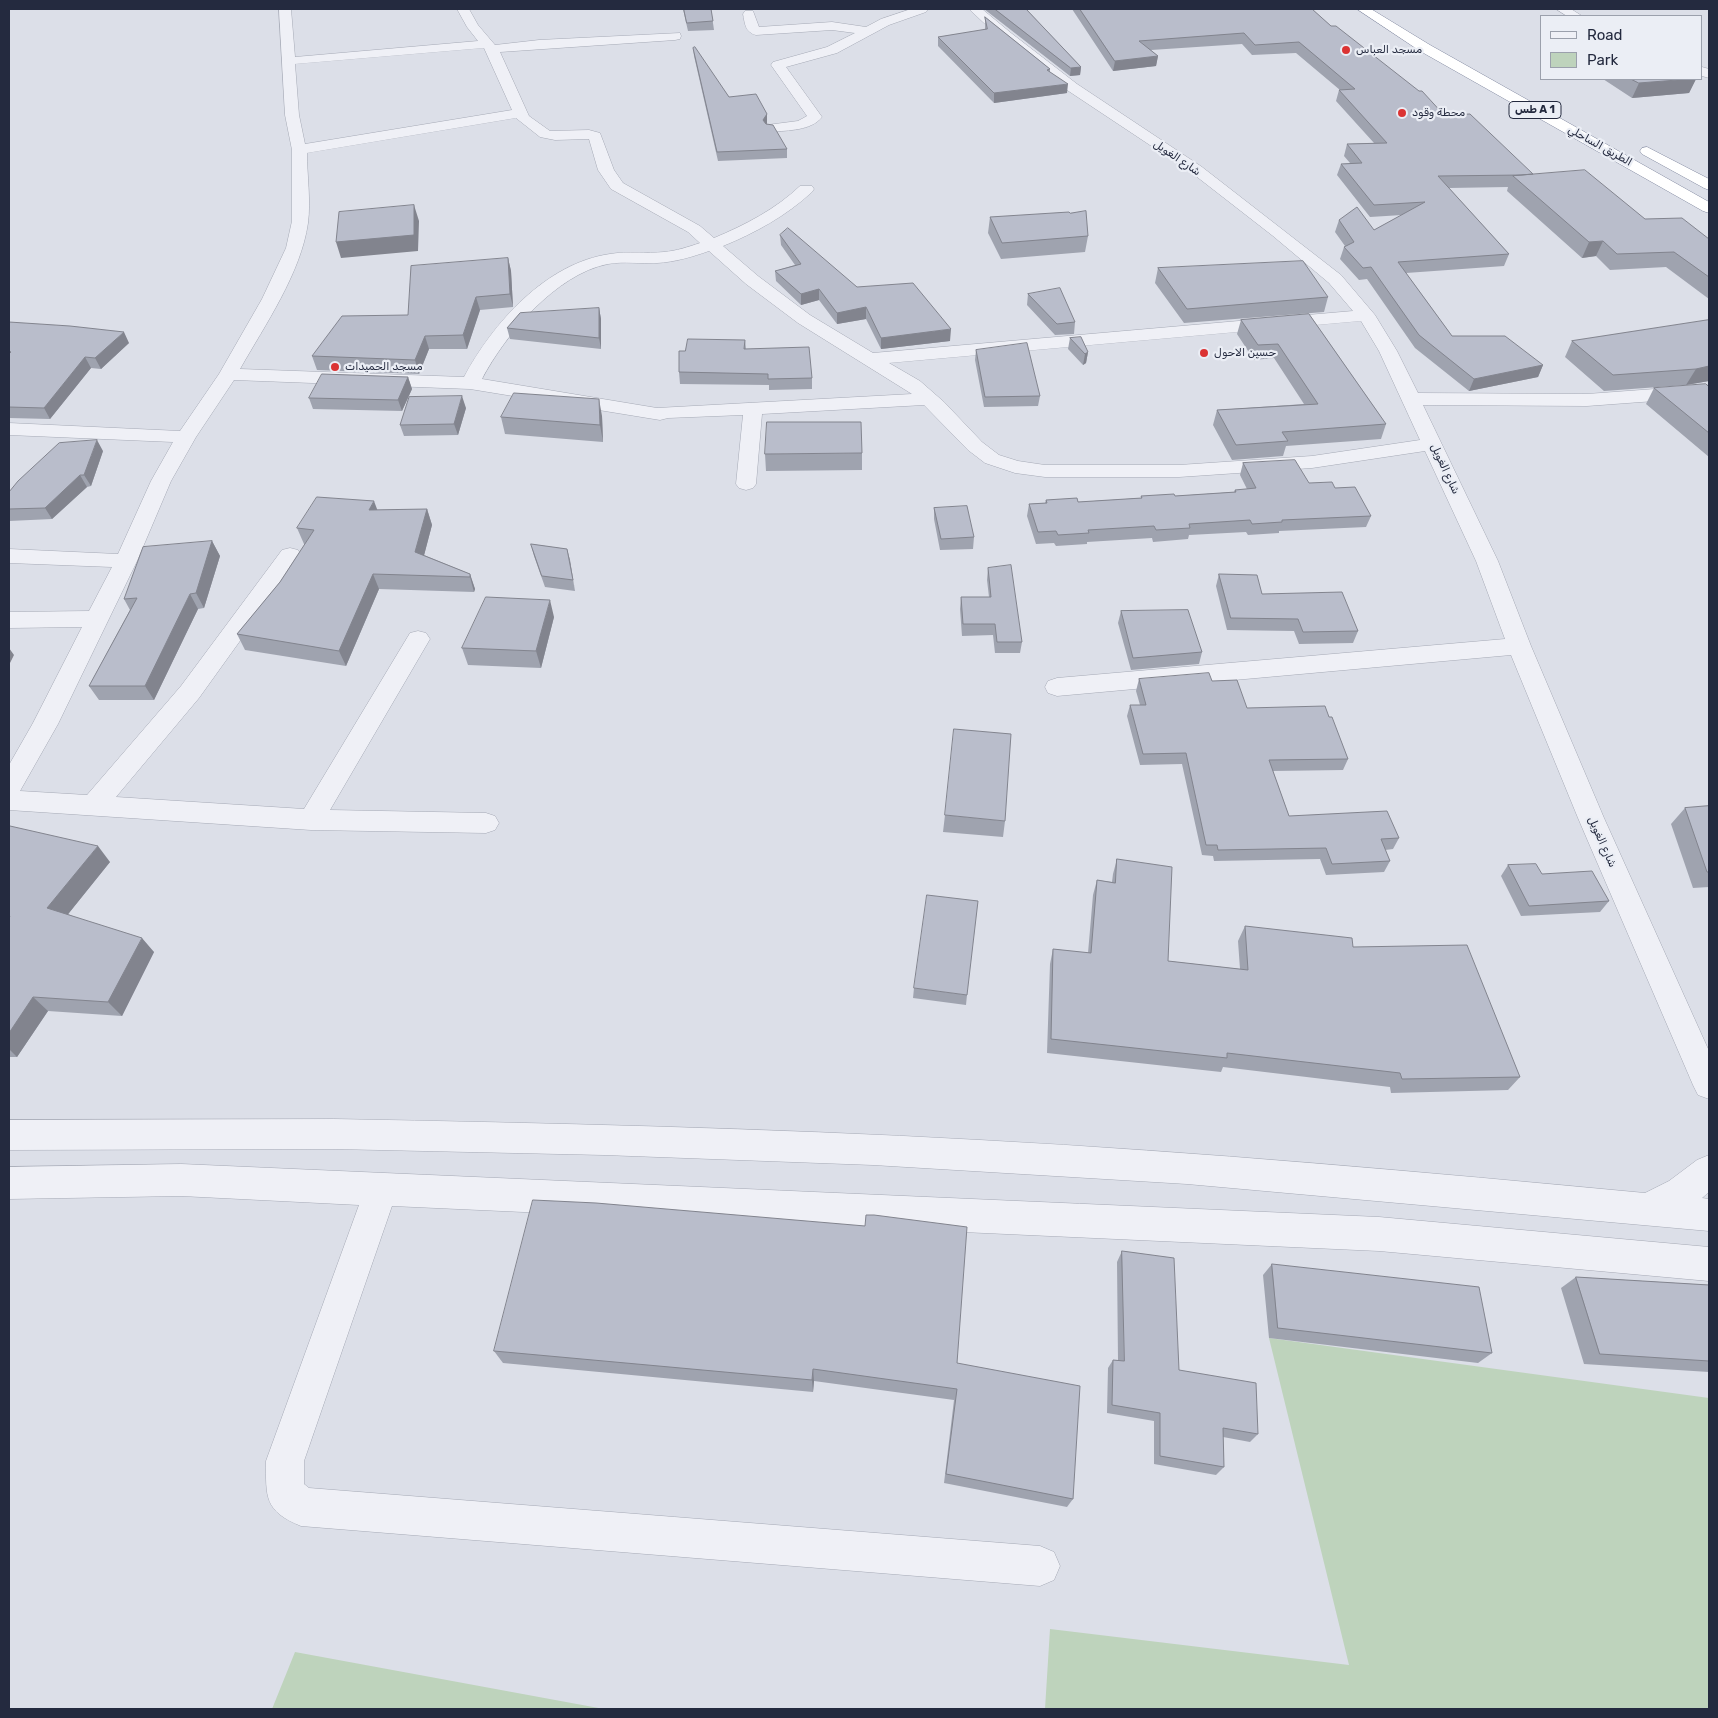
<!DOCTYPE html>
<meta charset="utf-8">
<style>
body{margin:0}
#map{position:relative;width:1718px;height:1718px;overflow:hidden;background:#dcdfe8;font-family:Rubik,sans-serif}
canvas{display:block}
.frame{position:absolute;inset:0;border:10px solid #242a3f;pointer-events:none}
.legend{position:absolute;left:1540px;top:15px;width:162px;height:65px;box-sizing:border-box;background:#ebeef5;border:1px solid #9ba0ac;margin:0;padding:6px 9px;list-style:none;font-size:15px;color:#242a3f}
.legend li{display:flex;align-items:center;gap:10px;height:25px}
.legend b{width:25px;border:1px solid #9ba0ac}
</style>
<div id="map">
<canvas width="1718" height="1718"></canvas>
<div class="frame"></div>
<ul class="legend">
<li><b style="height:6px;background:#eff0f6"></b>Road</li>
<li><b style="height:14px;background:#bed3bc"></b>Park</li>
</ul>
</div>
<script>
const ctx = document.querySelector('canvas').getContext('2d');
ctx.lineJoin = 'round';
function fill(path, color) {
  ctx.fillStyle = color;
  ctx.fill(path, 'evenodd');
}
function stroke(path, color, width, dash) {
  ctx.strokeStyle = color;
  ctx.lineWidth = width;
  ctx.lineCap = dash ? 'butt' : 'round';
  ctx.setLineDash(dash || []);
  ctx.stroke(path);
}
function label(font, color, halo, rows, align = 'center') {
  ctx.font = font + ' Rubik,"Noto Sans Arabic",sans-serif';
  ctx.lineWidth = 4.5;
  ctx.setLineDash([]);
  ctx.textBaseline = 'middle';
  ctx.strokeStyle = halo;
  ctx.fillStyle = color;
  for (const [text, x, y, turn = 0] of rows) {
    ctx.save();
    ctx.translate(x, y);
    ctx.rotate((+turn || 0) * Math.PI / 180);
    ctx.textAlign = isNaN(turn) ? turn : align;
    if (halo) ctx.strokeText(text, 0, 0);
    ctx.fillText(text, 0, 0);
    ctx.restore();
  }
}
fill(new Path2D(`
 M1269,1338L1709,1398V1709H1045L1050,1629L1349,1665Z
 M295,1652L604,1709H272Z`), '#bed3bc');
const minor = new Path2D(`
 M279,9H291L295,57L478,41L467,27L457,9H469L478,25L495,45L539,40L680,33L681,36L680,39L675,40L500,52L529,116L550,131L589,130L600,133L614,170L623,183L700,226L714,238C745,225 776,209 800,186H812L814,189L812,192C786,216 755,233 723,246L758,276L810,315L873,353L1353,311L1329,283L1273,236L1192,173L1067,90L1001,39L969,9H982L1011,33L1077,84L1202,167L1341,275L1375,315L1397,351L1418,393L1587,394L1709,385V397L1587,406L1423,405L1498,561L1531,646L1604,818L1709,1051V1099L1698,1095L1693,1085L1578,818L1511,655L1057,696L1048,693L1045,687L1048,681L1057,678L1505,639L1476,561L1425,451L1312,468L1179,477H1045L1015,473L985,463L968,450L924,405L762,414L756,484L753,488L746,490L739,488L736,484L743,415L668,418L660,420L470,389L234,380L196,437L171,481L137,561L58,724L20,791L87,795L181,686L282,550L290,548L298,550L301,555L298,560L199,698L116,797L304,809L410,633L418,631L426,633L430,639L330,810L486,813L495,816L499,823L495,830L486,833L311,830L9,810V765L33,723L82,627L9,628V612L89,611L112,567L9,563V549L118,554L151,481L173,442L9,435V423L180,431L219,374L262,299L286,248L292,221V150L285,115ZM484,48L512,110L305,144L299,115L295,64ZM516,118L540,137L555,140L589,139L598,170L611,189L688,232L700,243C688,247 676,251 664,252C646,254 628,251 610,254C546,263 493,323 464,377L240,369C265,325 301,273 308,223C311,201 307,175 307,153ZM709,251L746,284L798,323L912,394L657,408L482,379C505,335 556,274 608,264C624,261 641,264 657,263C675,262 692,257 709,251ZM1361,321L1379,351L1420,440L1312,456L1179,465H1045L1018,461L999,455L982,442L944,402L920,381L889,363Z
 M911,9H928L926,12L889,25L837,53L786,67L822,117C811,131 788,130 772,132L767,131L765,128L767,125L798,121L807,116L771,65L773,62L827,47L855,33L832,30L756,35C745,32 745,24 743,14L745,11H753L759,27L832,22L866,27L881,19Z
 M1556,9H1571L1582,16H1567Z
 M1702,67L1709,69V78L1702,76Z
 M334,1119C549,1123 765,1128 980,1140C1202,1152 1423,1172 1645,1193L1669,1181L1697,1160L1709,1155V1192L1702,1198L1709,1199V1231L1187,1184L873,1165L604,1155L334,1149L9,1150V1120Z
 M181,1164L1379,1217L1709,1247V1281L1379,1251L392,1206L304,1461V1484L309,1488L1040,1546L1054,1552L1060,1566L1054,1580L1040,1586L301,1526C264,1511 266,1497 266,1461L359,1205L181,1196L9,1199V1167Z`);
const highway = new Path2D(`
 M1357,9H1371L1430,45L1709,202V213L1703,211L1420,51Z
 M1647,147L1709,179V190L1704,188L1642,154L1640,151L1642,148Z`);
stroke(minor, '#a5a9b5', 1);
stroke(highway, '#8289a0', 1);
fill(minor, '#eff0f6');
fill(highway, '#fff');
fill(new Path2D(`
 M683,9H711L714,30L688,31Z
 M984,9H1026L1081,67L1080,75L1070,76Z
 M1072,9H1312L1331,26L1444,115L1533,174L1645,219L1709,239V299L1666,267L1610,270L1596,256L1582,258L1507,191L1508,187L1449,188L1509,254L1504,266L1406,273L1452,336L1543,365L1538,377L1469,391L1415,348L1367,279L1359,280L1340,259L1344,247L1345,246L1335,232L1339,220L1374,230L1402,215L1370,217L1337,175L1341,164L1350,163L1344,156L1347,144L1374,143L1336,101L1339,90H1340L1296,53L1252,55L1242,44L1151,50L1158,56L1156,66L1113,71Z
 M985,17L1050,69V72L1067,93L994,103L938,46V37L985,30Z
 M693,48L729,97L767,114V124L787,149V158L718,161L694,56Z
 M1603,79H1696L1689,93L1632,98Z
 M990,217L1088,236L1085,252L1001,259L988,233Z
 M780,235L857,287L950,341L881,349L866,319L837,324L819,300L801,305L776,281L775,271L795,265L781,245Z
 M508,258L511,271L513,307L480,310L467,349H429L419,374L317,370L312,356L408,315Z
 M1158,268L1328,297L1324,312L1184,323L1155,283Z
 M1028,294L1075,322L1074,334L1055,335L1027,305Z
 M599,308L601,319V349L510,339L507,328Z
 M1309,314L1386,424L1381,439L1286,446L1283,456L1232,460L1213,425L1217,410L1304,404L1274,358L1254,360L1237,334L1241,320Z
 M1709,320V381L1686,385L1604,391L1565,357L1572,341Z
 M9,322L129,343L101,369L91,368L50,419L9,418Z
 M1070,338L1088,352L1086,363L1083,365L1068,349Z
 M745,340L746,349L812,378V389L769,390V385L680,384L679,372L685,351Z
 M976,350L1040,396L1038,406L984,407L975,360Z
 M408,377L412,389L402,411L313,409L309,398Z
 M1709,387V457L1646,404L1654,388Z
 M466,408L458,435L404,436L400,425Z
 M602,416L603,442L505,434L501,417Z
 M103,451L91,486L87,487L52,519L9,521V492Z
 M862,453V470L766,471L765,454Z
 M1243,463L1309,483L1335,488L1371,516L1366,527L1279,531V533L1248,535L1246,532L1189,535L1188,539L1153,542L1152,538L1087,542V544L1056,546L1054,543L1036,544L1027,516L1029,504L1045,503L1046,500L1078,502L1141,498V496H1175L1234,492L1235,490L1247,489L1240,475Z
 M934,508L974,537L973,549L940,550L934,519Z
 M427,509L432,525L424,555L470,574L475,589L474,592L379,589L346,666L245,650L237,634L280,582L305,544H304L297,528L377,510Z
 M212,541L220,556L204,608L198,609L154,700H99L89,686L130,610L124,599Z
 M531,544L567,549L575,591L545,587L534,556Z
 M988,568L1022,642L1020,653H995L993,635L962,636L960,609L961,597H989L987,580Z
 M1219,574L1262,594L1358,631L1353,643L1299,644L1294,631L1227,630L1216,586Z
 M1121,611L1202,652L1199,664L1131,670L1118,623Z
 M554,617L541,668L468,665L462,648Z
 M1139,679L1212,681L1247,708L1329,717L1348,759L1343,770L1273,771L1289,816L1399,838L1393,849L1385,850L1390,861L1384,872L1326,875L1320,859L1214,861L1213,856L1202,855L1182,764L1140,765L1127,716L1130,705H1140L1136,691Z
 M1709,806V887L1693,888L1671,824L1685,808Z
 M945,815L1005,821L1003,837L943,832Z
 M9,828L110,862L68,914L154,952L122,1016L48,1011L17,1057H9Z
 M1117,859L1168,961L1240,969L1238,941L1245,926L1353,947L1520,1077L1508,1090L1391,1093L1390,1087L1223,1067L1221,1072L1047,1053L1050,964L1053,949L1088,953L1093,895L1097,880L1112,882L1113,874Z
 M1508,865L1542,874L1609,901L1600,912L1521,916L1501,876Z
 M914,988L967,995L966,1005L913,998Z
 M1122,1251L1179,1370L1258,1434L1250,1442L1223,1437L1224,1467L1216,1475L1154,1464V1421L1107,1413L1108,1368L1113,1360H1118L1117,1262Z
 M1272,1264L1492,1353L1478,1363L1269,1338L1263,1275Z
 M1576,1277L1709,1285V1372L1584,1364L1561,1288Z
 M494,1351L957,1363L1073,1499L1067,1507L944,1483L954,1400L814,1381L813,1392L503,1363Z`), '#9fa3af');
fill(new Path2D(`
 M1158,56L1156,66L1113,71L1115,61Z
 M1081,67L1080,75L1070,76L1071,68Z
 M1690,79H1696L1689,93L1632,98L1639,83Z
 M1068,84L1067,93L994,103V93Z
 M767,114V123L763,129V120Z
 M414,205L419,221L418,251L341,258L336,242Z
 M1603,241L1596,256L1582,258L1589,242Z
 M508,258L511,271L513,307L510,294Z
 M819,289V300L801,305V294Z
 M476,297L480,310L467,349L463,335Z
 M866,307V319L837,324V313Z
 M599,308L601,319V349L599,338Z
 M951,329L950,341L881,349V338Z
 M124,332L129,343L101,369L95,358Z
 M425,336L429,349L419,374L415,360Z
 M1088,352L1086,363L1083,365L1085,354Z
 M85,357L91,368L50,419L44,408Z
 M1543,365L1538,377L1469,391L1474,379Z
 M1709,366V381L1686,385L1696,369Z
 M408,377L412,389L402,411L398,400Z
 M462,396L466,408L458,435L454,424Z
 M599,399L602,416L603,442L600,425Z
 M97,440L103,451L91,486L84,475Z
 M80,475L87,487L52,519L45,508Z
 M374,501L380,517L369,510Z
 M427,509L432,525L421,567L415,552Z
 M212,541L220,556L204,608L196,593Z
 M567,549L570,560L575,591L573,580Z
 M373,574L379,589L346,666L339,651Z
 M470,574L475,589L474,592L470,577Z
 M190,594L198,609L154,700L145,686Z
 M550,600L554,617L541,668L536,651Z
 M9,648L14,655L9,665Z
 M98,846L110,862L61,923L47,908Z
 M142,938L154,952L122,1016L108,1002Z
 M33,997L48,1011L17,1057L9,1049V1033Z
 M813,1369L814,1381L813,1392L812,1380Z`), '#82848e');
const building = new Path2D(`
 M684,9H711L713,21L687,23Z
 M995,9H1026L1081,67L1071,68Z
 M1080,9H1312L1331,26H1336L1419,91H1422L1444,115L1470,114L1533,174L1521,175L1438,176L1509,254L1398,262L1452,336H1505L1543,365L1474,379L1419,335L1371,267L1363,268L1344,247L1354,242L1339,220L1357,207L1374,230L1425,202L1374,205L1341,164L1362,163L1347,144L1387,143L1339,90L1355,89L1299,42L1255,45L1244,33L1139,41L1158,56L1115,61Z
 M985,17L1050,69L1047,70L1068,84L994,93L938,37L987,29Z
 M695,47L729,97L756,94L767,114L763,120L766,124L773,125L787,149L717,152L693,48Z
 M1631,79H1690L1639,83Z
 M1585,170L1645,219L1682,218L1709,239V277L1674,252L1617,254L1603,241L1589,242L1513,176Z
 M414,205V235L336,242L339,212Z
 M1086,211L1088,236L1002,243L990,217L1069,212L1070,213Z
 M788,228L857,287L913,283L951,329L881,338L866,307L837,313L819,289L801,294L775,271L801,264L780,235Z
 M508,258L510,294L476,297L463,335L425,336L415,360L312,356L342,316L408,315L411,266Z
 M1303,261L1328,297L1187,309L1158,268Z
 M1060,288L1075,322L1057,324L1028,294Z
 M599,308V338L507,328L520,313Z
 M1309,314L1386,424L1282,432L1288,441L1236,445L1217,410L1318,404L1278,344L1258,345L1241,320Z
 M1709,320V366L1696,369L1613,375L1572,341Z
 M9,322L70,326L124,332L95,358L85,357L44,408L9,407V354L11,352L9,351Z
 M1081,337L1088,352L1085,354L1070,338Z
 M688,339L745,340L744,349L809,347L812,378L768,379V374L679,372V351H685Z
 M1027,343L1040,396L985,397L976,350Z
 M322,374L408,377L398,400L309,398Z
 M1706,384L1709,387V433L1654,388Z
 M514,393L599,399L600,425L501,417Z
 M462,396L454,424L400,425L409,397Z
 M767,422H861L862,453L765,454Z
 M97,440L84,475H80L45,508L9,509V492L18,481L59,443Z
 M1295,460L1309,483L1332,482L1335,488L1355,487L1371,516L1282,520V522L1252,524L1250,520L1189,524L1190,528L1156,530L1154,526L1088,530L1089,533L1058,535L1056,531L1038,532L1029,504L1047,503L1046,500L1077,498L1078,502L1142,498L1141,496L1174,494L1175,496L1236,492L1235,490L1256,488L1243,463Z
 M317,497L374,501L369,510L427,509L415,552L470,574V577L373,574L339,651L237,634L280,582L314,530L297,528Z
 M967,506L974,537L941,539L934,508Z
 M212,541L196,593L190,594L145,686H89L137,598L124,599L143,547Z
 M531,544L567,549L573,580L542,576Z
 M1011,565L1022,642H997L995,624H963L961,597H991L988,568Z
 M1219,574L1257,575L1262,594L1342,592L1358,631L1303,632L1298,619L1231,618Z
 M486,597L550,600L536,651L462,648Z
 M1188,610L1202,652L1133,658L1121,611Z
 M1209,673L1212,681L1237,680L1247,708L1325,706L1329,717H1332L1348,759L1269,760L1289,816L1387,811L1399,838L1381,839L1390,861L1332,864L1326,848L1218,850L1217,845H1206L1186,753L1143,754L1130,705H1146L1139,679Z
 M954,729L1011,734L1005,821L945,815Z
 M1709,806V872H1707L1685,808Z
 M10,826L98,846L47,908L142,938L108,1002L33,997L9,1033V918L10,916H9V828Z
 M1117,859L1172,867L1168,961L1248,970L1245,926L1352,938L1353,947L1467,945L1520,1077L1402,1079L1400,1073L1227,1053V1058L1051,1039L1053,949L1091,953L1097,880L1115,883Z
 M1536,864L1542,874L1592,871L1609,901L1529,906L1508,865Z
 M927,895L978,901L967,995L914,988Z
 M533,1200L596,1203L865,1226L866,1215H874L967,1227L957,1363L1080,1386L1073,1499L946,1474L957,1389L813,1369L812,1380L494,1351Z
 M1122,1251L1174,1258L1179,1370L1256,1383L1258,1434L1223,1428L1224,1467L1160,1456V1413L1112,1405L1113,1360L1124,1361Z
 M1272,1264L1479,1287L1492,1353L1278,1328Z
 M1576,1277L1709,1285V1361L1600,1354Z`);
fill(building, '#b9bdcb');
stroke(building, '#82848e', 1);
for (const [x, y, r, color] of [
 [1346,50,5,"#db3333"],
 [1402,113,5,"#db3333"],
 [1204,353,5,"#db3333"],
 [335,367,5,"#db3333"]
]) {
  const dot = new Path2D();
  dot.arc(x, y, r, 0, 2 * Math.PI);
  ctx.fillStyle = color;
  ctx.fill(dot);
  stroke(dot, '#ebeef5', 2);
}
label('11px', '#242a3f', '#ebeef5', [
 ["مسجد العباس",1356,50],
 ["محطة وقود",1412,113],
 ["حسين الاحول",1214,353],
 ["مسجد الحميدات",345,367]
], 'left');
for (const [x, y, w] of [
 [1535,110,52]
]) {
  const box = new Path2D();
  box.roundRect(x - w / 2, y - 8.5, w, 17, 4);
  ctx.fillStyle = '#ebeef5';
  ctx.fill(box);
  stroke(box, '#242a3f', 1);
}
label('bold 11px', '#242a3f', null, [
 ["طس A 1",1535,110]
]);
label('11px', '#242a3f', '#ebeef5', [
 ["الطريق الساحلي",1600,146,29],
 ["شارع الغويل",1177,158,34],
 ["شارع الغويل",1445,469,65],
 ["شارع الغويل",1602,842,66]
]);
</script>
